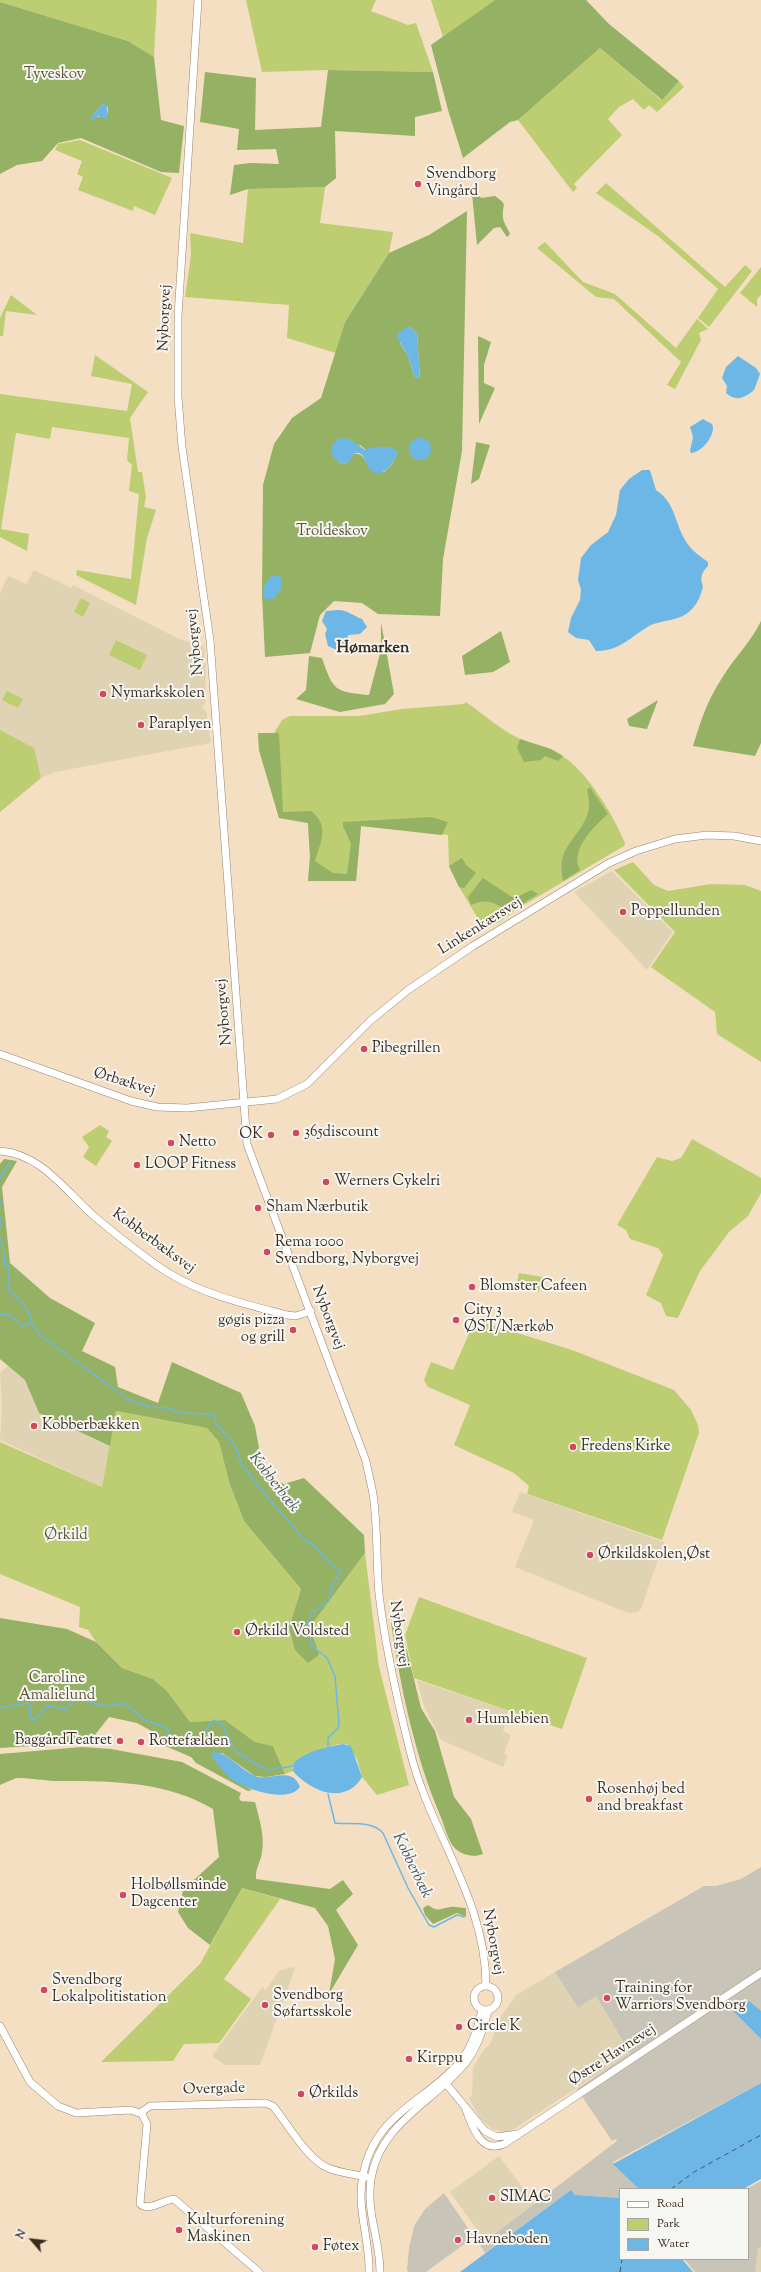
<!DOCTYPE html>
<meta charset="utf-8">
<style>
body{margin:0}
#map{position:relative;width:761px;height:2272px;overflow:hidden;background:#f4dfc3;font-family:"Sorts Mill Goudy",serif}
canvas{display:block}
.legend{position:absolute;left:619px;top:2188px;width:130px;height:72px;box-sizing:border-box;background:#f6f6f2;border:1px solid #aba49d;margin:0;padding:5px 7px;list-style:none;font-size:12px;color:#3b2a1e}
.legend li{display:flex;align-items:center;gap:8px;height:20px}
.legend b{width:20px;border:1px solid #aba49d}
.north{position:absolute;left:12px;top:2220px;width:40px;height:40px;-webkit-text-stroke:3px #f6f6f2;paint-order:stroke;rotate:298deg;font-size:11px;font-weight:700;line-height:16px;text-align:center;color:#3b2a1e}
.north::after{content:'';display:block;margin:auto;width:14px;height:18px;background:#3b2a1e;clip-path:polygon(50% 0,100% 100%,50% 72%,0 100%)}
</style>
<div id="map">
<canvas width="761" height="2272"></canvas>
<ul class="legend">
<li><b style="height:5px;background:#fff"></b>Road</li>
<li><b style="height:11px;background:#bcce71"></b>Park</li>
<li><b style="height:11px;background:#6db7e6"></b>Water</li>
</ul>
<div class="north">N</div>
</div>
<script>
const ctx = document.querySelector('canvas').getContext('2d');
ctx.lineJoin = 'round';
function fill(path, color) {
  ctx.fillStyle = color;
  ctx.fill(path, 'evenodd');
}
function stroke(path, color, width, dash) {
  ctx.strokeStyle = color;
  ctx.lineWidth = width;
  ctx.lineCap = dash ? 'butt' : 'round';
  ctx.setLineDash(dash || []);
  ctx.stroke(path);
}
function label(font, color, halo, rows, align = 'center') {
  ctx.font = font + ' "Sorts Mill Goudy",serif';
  ctx.lineWidth = 4;
  ctx.setLineDash([]);
  ctx.textBaseline = 'middle';
  ctx.strokeStyle = halo;
  ctx.fillStyle = color;
  for (const [text, x, y, turn = 0] of rows) {
    ctx.save();
    ctx.translate(x, y);
    ctx.rotate((+turn || 0) * Math.PI / 180);
    ctx.textAlign = isNaN(turn) ? turn : align;
    if (halo) ctx.strokeText(text, 0, 0);
    ctx.fillText(text, 0, 0);
    ctx.restore();
  }
}
fill(new Path2D(`
 M34,570L72,588L73,585L177,638L204,646L206,671L205,704L203,705L204,710H206L211,743L55,772L41,778L0,812V593L8,576L26,584Z
 M612,871L673,932L647,970L574,892Z
 M8,1365L26,1380L39,1413L110,1446L102,1487L0,1440L2,1407L0,1373Z
 M520,1492L664,1542L641,1609L637,1612L628,1613L515,1567L534,1520L512,1512Z
 M417,1680L509,1711L503,1731L511,1735L504,1753L508,1755L503,1767L441,1740L424,1706Z
 M291,1967L295,1968L260,2065H225L212,2056L262,1987L266,1990L279,1971Z
 M555,1972L578,2008L596,1996L630,2053L508,2133L492,2129L480,2118L469,2098L472,2096L473,2067L485,2048L489,2046L500,2018L516,1995Z
 M499,2156L535,2204L485,2241L450,2192Z
 M758,2247H761V2272H755Z`), '#e0d3b4');
fill(new Path2D(`
 M761,1867V2011H733L761,2039V2083L613,2162L639,2189H620V2198L575,2195L571,2190L485,2253L480,2245L617,2141L616,2139L612,2141L577,2089L630,2053L596,1996L578,2008L555,1972L704,1886H716L741,1879Z
 M761,2181V2247L758,2248L755,2272H695L684,2259H748V2189H746Z
 M444,2193L474,2237L426,2272H409L407,2270L409,2248L414,2226L425,2209Z`), '#c8c4b8');
fill(new Path2D(`
 M0,0H157L154,57L128,41L0,2Z
 M246,0H376L371,11L408,25L416,23L433,72L328,70L262,72Z
 M431,0H495L443,37Z
 M600,48L661,100L679,81L684,87L657,112L649,105L644,110L633,99L619,107L608,119L622,135L574,184L577,188L573,192L518,120Z
 M80,140L172,178L155,215L134,206L133,211L78,190L83,177L77,174L82,161L55,150L58,144Z
 M606,183L725,287L745,265L752,271L709,327L698,318L718,289L658,236L596,193Z
 M325,187L320,223L393,232L389,253L345,322L336,353L287,338L289,305L185,297L191,255L190,233L243,243L248,189Z
 M545,242L583,282L615,294L676,348L697,319L708,329L699,333L701,340L675,389L667,385L681,362L614,299L596,297L537,248Z
 M761,267V295L757,299V307L740,293Z
 M11,295L37,315L6,311L3,336H0V318Z
 M95,355L148,392L130,418L138,472H142L146,497L144,507L156,510L147,538L136,605L76,575L77,570L131,579L139,494L129,491L132,465L127,460L129,438L52,427L50,439L16,433L1,529L29,534L27,551L0,537V394L127,411L132,384L91,376Z
 M81,598L90,603L83,617L74,612Z
 M116,640L147,655L140,670L109,655Z
 M7,691L23,699L18,708L2,700Z
 M466,702C483,714 500,729 518,738C532,745 548,746 561,755C588,772 613,815 625,843L624,846L517,909C506,917 496,927 483,927L458,885L449,866L448,835L361,826L356,881H308L310,857L308,823L279,818L259,750L258,733H274L282,720L290,716H359L402,709L464,704Z
 M0,730L34,748L41,778L0,812Z
 M633,862L654,885L668,891L711,884L745,885L761,891V1062L717,1034L715,1012L651,967L675,932L614,870Z
 M100,1125L109,1131L106,1137L112,1141L96,1166L83,1157L89,1147L82,1137Z
 M692,1139L761,1178V1193L748,1216L729,1232L700,1271L678,1318L666,1316L661,1303L646,1295L663,1255L658,1248L630,1239L626,1230L617,1225L657,1157L672,1161L681,1158Z
 M519,1273L542,1277L539,1292L516,1287Z
 M475,1320L572,1350L674,1390L691,1410L698,1425L699,1433L662,1540L527,1494L529,1486L514,1473L454,1445L470,1405L428,1387L424,1380L431,1362L453,1370Z
 M116,1411L207,1428L219,1442L229,1482L244,1521L301,1589L289,1627L318,1655L310,1627L365,1553L379,1667L409,1785L377,1795L362,1777L357,1759L347,1744C328,1742 309,1758 293,1766V1771L285,1774L273,1746L255,1742L225,1720L190,1722L167,1691L153,1679L122,1668L96,1642L88,1630L79,1627L80,1607L0,1574V1442L102,1487Z
 M419,1597L587,1658L562,1729L414,1678L405,1635Z
 M242,1888L280,1899L224,1979L251,1999L219,2043L184,2044L173,2061L101,2062L200,1964Z`), '#bcce71');
fill(new Path2D(`
 M495,0H586L609,24L679,81L662,100L600,48L518,120L510,122L463,158L448,110L431,45Z
 M0,2L128,41L154,57L161,120L184,126L179,173L161,172L81,138L58,143L42,161L17,165L0,174ZM103,104L108,107L107,116L95,117L94,113Z
 M328,70L433,72L442,111L415,117V136L335,131L336,178L325,187L248,189L230,195L234,165L250,163L279,164L276,149L237,150L239,129L200,122L205,72L256,78L255,130L321,127Z
 M474,192L478,193L481,198L495,196C509,206 502,203 503,217C503,222 508,229 510,234L507,237L500,227L494,228L477,245L472,194Z
 M467,211L462,451L443,559L440,616L378,614L362,603L334,601L320,615L310,653L265,657L262,595L263,485L274,444L292,418L321,398L345,322L389,253L429,235ZM409,326L417,333L420,379L414,376L408,356L400,343ZM360,445L366,450L387,447L398,452L392,464L384,472L372,471C365,463 365,452 353,454L346,464L338,462Z
 M478,336L491,342L484,365V383L495,388L479,424Z
 M476,442L490,445L479,479L471,484Z
 M761,621V743L755,756L693,746C701,720 707,701 722,678C734,658 751,642 761,621Z
 M381,622L394,694L385,704L340,712L296,699L306,690L309,656L322,658C333,690 334,692 369,695L381,650Z
 M501,631L510,662L493,672L465,675L462,656Z
 M658,700L647,729L629,726L627,719Z
 M258,733H279L283,812L311,811C330,826 321,841 315,861L333,873L347,874L351,844L343,826V822L431,817L448,822L442,835L361,826L356,881H308L310,857L308,823L279,818L259,750Z
 M520,739L551,749L563,756L558,761L545,756L541,760L524,762L517,748Z
 M590,787L608,814C594,826 569,851 580,870L563,881C562,873 560,864 563,856C573,831 596,822 587,790Z
 M462,858L466,865L476,873L464,888L459,887L449,866Z
 M483,878L512,897H517L531,890L538,894L508,913C496,902 487,898 471,905L468,897Z
 M4,1159L17,1161L2,1187L10,1263L50,1298L95,1323L82,1351L115,1367L118,1387L158,1403L172,1362L241,1393L255,1426L264,1476L284,1484L304,1478L364,1535L365,1553L310,1627L319,1655L308,1663L295,1650L289,1627L301,1589L244,1521L229,1482L219,1442L207,1428L116,1411L110,1446L39,1413L25,1380L0,1359V1164Z
 M0,1618L67,1629L96,1642L122,1668L153,1679L167,1691L190,1722L225,1720L255,1742L273,1746L285,1774L266,1777L255,1776L222,1753L212,1757L232,1779L252,1790L248,1791L196,1763L191,1757L163,1745L153,1732L137,1723L109,1717L94,1736L81,1743L0,1748Z
 M400,1622L421,1708L435,1731L454,1797L471,1819L483,1854C473,1858 460,1855 453,1846C447,1838 444,1824 440,1815C414,1753 401,1689 391,1623Z
 M82,1747L111,1749L182,1762L241,1793L239,1798L241,1801L255,1802C259,1819 265,1835 262,1852C261,1862 255,1868 256,1879L330,1889L343,1880L353,1894L336,1910L358,1945L329,1994L335,1959L328,1926L315,1908L242,1888L210,1945L188,1928L178,1912L183,1890L219,1857L213,1809C164,1780 107,1781 53,1781C41,1780 29,1778 16,1778L0,1785V1754Z
 M428,1905C437,1912 440,1909 450,1907C455,1906 461,1908 466,1908V1917L457,1913L433,1924L425,1915L423,1908Z`), '#95b163');
fill(new Path2D(`
 M103,104L107,105V119L98,116L93,120L91,119L94,113Z
 M409,326L417,333L420,379L414,376L408,356L397,337L398,333Z
 M738,356L756,368L760,374L754,390C745,398 736,402 726,393L727,386L722,378L726,367Z
 M703,419L712,424C717,433 702,453 691,453L690,451L693,437L690,427Z
 M339,438L350,439L365,450C372,446 393,445 398,452C395,462 380,483 369,468C366,464 365,458 362,455C359,452 356,453 353,454L350,460L346,464L338,462L331,454L332,445Z
 M409 449a11 11 0 1 1 22 0a11 11 0 1 1-22 0Z
 M642,470H650L656,490C677,504 674,524 687,543C692,551 700,556 708,562V566C701,573 700,578 703,587C701,594 698,603 692,609C680,622 663,619 649,626C632,636 618,652 596,651L589,640L576,638L568,632L571,618L580,600L581,590L578,580L581,558L591,545L608,532L616,515L620,490L629,479Z
 M277,575L282,578L281,589L275,598L267,600L263,596C263,586 267,576 277,575Z
 M338,610C348,610 353,616 362,619L367,627L360,634L348,635L347,648L341,652L328,646L325,634L327,629L322,621L326,611Z
 M343,1744L351,1746L362,1777C345,1806 310,1791 293,1771L294,1763C305,1751 328,1747 343,1744Z
 M214,1751C230,1755 240,1769 255,1776C269,1782 292,1765 300,1787C288,1804 246,1789 233,1780C225,1775 218,1764 212,1757Z
 M749,2001L761,2011V2039L733,2011L737,2008L739,2010Z
 M761,2083V2179L743,2189H639L613,2164Z
 M571,2190L575,2195L620,2198V2259H682L693,2272H460Z`), '#6db7e6');
stroke(new Path2D(`
 M0,1178L10,1162
 M0,1201V1206
 M0,1217V1227
 M0,1238L3,1245L5,1265L9,1267V1290C18,1300 32,1310 31,1323
 M0,1314L9,1315L23,1326L31,1323
 M31,1323L41,1336L128,1399L149,1407L167,1408L180,1413L209,1414L215,1417L216,1424L235,1445L242,1465L268,1498L305,1540L314,1545L328,1562L341,1571L331,1589L329,1601L310,1614L308,1630L313,1647L327,1658L335,1676L339,1724L338,1728L328,1738V1746
 M0,1708L27,1703L31,1706L30,1717L35,1720L47,1706L66,1709L76,1699L107,1706L122,1703L127,1705L143,1719L166,1728L179,1744L193,1746L206,1744L205,1732L213,1720L222,1724L234,1750L264,1769L270,1770L293,1766
 M328,1794L335,1823C351,1825 371,1820 383,1833L408,1888L429,1925L434,1927L457,1915L464,1917`), '#6db7e6', 1.5);
stroke(new Path2D(`
 M671,2189L694,2172L761,2135
 M620,2272L622,2259`), '#4a545a', 1, [5, 4]);
const tertiary = new Path2D(`
 M198,0L178,316V397L182,447L210,640L247,1144L366,1461C368,1472 371,1483 373,1494C378,1527 376,1561 379,1594C385,1647 397,1699 410,1751C430,1833 486,1898 486,1986
 M0,1054L131,1101L157,1107L187,1108L277,1099L307,1084L370,1021L408,990L473,946L609,863L636,851L675,839L707,835L734,836L761,841
 M0,1151C42,1154 66,1192 95,1217C118,1236 142,1256 167,1272C204,1295 245,1304 287,1315L296,1316L311,1311
 M474 1998a12 12 0 1 1 24 0a12 12 0 1 1-24 0Z
 M0,2026L30,2082L58,2106L76,2113L131,2110L142,2114L147,2124L140,2204C149,2212 163,2200 174,2199L259,2272
 M443,2080L485,2131L497,2137L517,2134
 M466,2110C473,2127 480,2154 504,2144L761,1973
 M140,2113L150,2106L265,2103L273,2106C287,2123 307,2159 328,2168C340,2173 354,2174 367,2177
 M369,2272C370,2239 356,2209 363,2175C375,2113 424,2103 459,2063C472,2048 478,2028 482,2010
 M380,2272C380,2239 366,2214 371,2179C380,2122 435,2102 467,2061C478,2046 483,2029 488,2011`);
stroke(tertiary, '#988470', 8);
stroke(tertiary, '#fff', 7);
for (const [x, y, r, color] of [
 [418,184,4,"#d1495b"],
 [103,694,4,"#d1495b"],
 [141,725,4,"#d1495b"],
 [623,912,4,"#d1495b"],
 [364,1049,4,"#d1495b"],
 [296,1133,4,"#d1495b"],
 [271,1135,4,"#d1495b"],
 [171,1143,4,"#d1495b"],
 [137,1165,4,"#d1495b"],
 [326,1182,4,"#d1495b"],
 [258,1208,4,"#d1495b"],
 [267,1252,4,"#d1495b"],
 [472,1287,4,"#d1495b"],
 [456,1320,4,"#d1495b"],
 [293,1330,4,"#d1495b"],
 [34,1426,4,"#d1495b"],
 [573,1447,4,"#d1495b"],
 [590,1555,4,"#d1495b"],
 [237,1632,4,"#d1495b"],
 [469,1720,4,"#d1495b"],
 [120,1741,4,"#d1495b"],
 [141,1742,4,"#d1495b"],
 [589,1799,4,"#d1495b"],
 [123,1895,4,"#d1495b"],
 [44,1990,4,"#d1495b"],
 [607,1998,4,"#d1495b"],
 [265,2005,4,"#d1495b"],
 [459,2027,4,"#d1495b"],
 [409,2059,4,"#d1495b"],
 [301,2094,4,"#d1495b"],
 [492,2198,4,"#d1495b"],
 [179,2230,4,"#d1495b"],
 [458,2240,4,"#d1495b"],
 [315,2247,4,"#d1495b"]
]) {
  const dot = new Path2D();
  dot.arc(x, y, r, 0, 2 * Math.PI);
  ctx.fillStyle = color;
  ctx.fill(dot);
  stroke(dot, '#f6f6f2', 1.5);
}
label('15px', '#5b5333', '#f6f6f2', [
 ["Tyveskov",54,75],
 ["Troldeskov",332,532],
 ["Ørkild",66,1536],
 ["Caroline",57,1679],
 ["Amalielund",57,1696]
]);
label('15px', '#3b2a1e', '#f6f6f2', [
 ["Svendborg",426,175],
 ["Vingård",426,192],
 ["Nymarkskolen",111,694],
 ["Paraplyen",149,725],
 ["Poppellunden",631,912],
 ["Pibegrillen",372,1049],
 ["365discount",304,1133],
 ["OK",263,1135,"right"],
 ["Netto",179,1143],
 ["LOOP Fitness",145,1165],
 ["Werners Cykelri",334,1182],
 ["Sham Nærbutik",266,1208],
 ["Rema 1000",275,1243],
 ["Svendborg, Nyborgvej",275,1260],
 ["Blomster Cafeen",480,1287],
 ["City 3",464,1311],
 ["ØST/Nærkøb",464,1328],
 ["gøgis pizza",285,1321,"right"],
 ["og grill",285,1338,"right"],
 ["Kobberbækken",42,1426],
 ["Fredens Kirke",581,1447],
 ["Ørkildskolen,Øst",598,1555],
 ["Ørkild Voldsted",245,1632],
 ["Humlebien",477,1720],
 ["BaggårdTeatret",112,1741,"right"],
 ["Rottefælden",149,1742],
 ["Rosenhøj bed",597,1790],
 ["and breakfast",597,1807],
 ["Holbøllsminde",131,1886],
 ["Dagcenter",131,1903],
 ["Svendborg",52,1981],
 ["Lokalpolitistation",52,1998],
 ["Training for",615,1989],
 ["Warriors Svendborg",615,2006],
 ["Svendborg",273,1996],
 ["Søfartsskole",273,2013],
 ["Circle K",467,2027],
 ["Kirppu",417,2059],
 ["Ørkilds",309,2094],
 ["SIMAC",500,2198],
 ["Kulturforening",187,2221],
 ["Maskinen",187,2238],
 ["Havneboden",466,2240],
 ["Føtex",323,2247]
], 'left');
label('15px', '#3b2a1e', '#f6f6f2', [
 ["Nyborgvej",166,318,-88],
 ["Nyborgvej",196,642,-96],
 ["Linkenkærsvej",481,927,-32],
 ["Nyborgvej",225,1012,-95],
 ["Ørbækvej",124,1083,17],
 ["Kobberbæksvej",153,1242,36],
 ["Nyborgvej",327,1318,69],
 ["Nyborgvej",398,1634,82],
 ["Nyborgvej",492,1942,80],
 ["Østre Havnevej",613,2056,-33],
 ["Overgade",214,2090,-2]
]);
label('bold 16px', '#3b2a1e', '#f6f6f2', [
 ["Hømarken",373,649]
]);
label('italic 16px', '#4a545a', '#f6f6f2', [
 ["Kobberbæk",273,1483,52],
 ["Kobberbæk",411,1866,64]
]);
</script>
